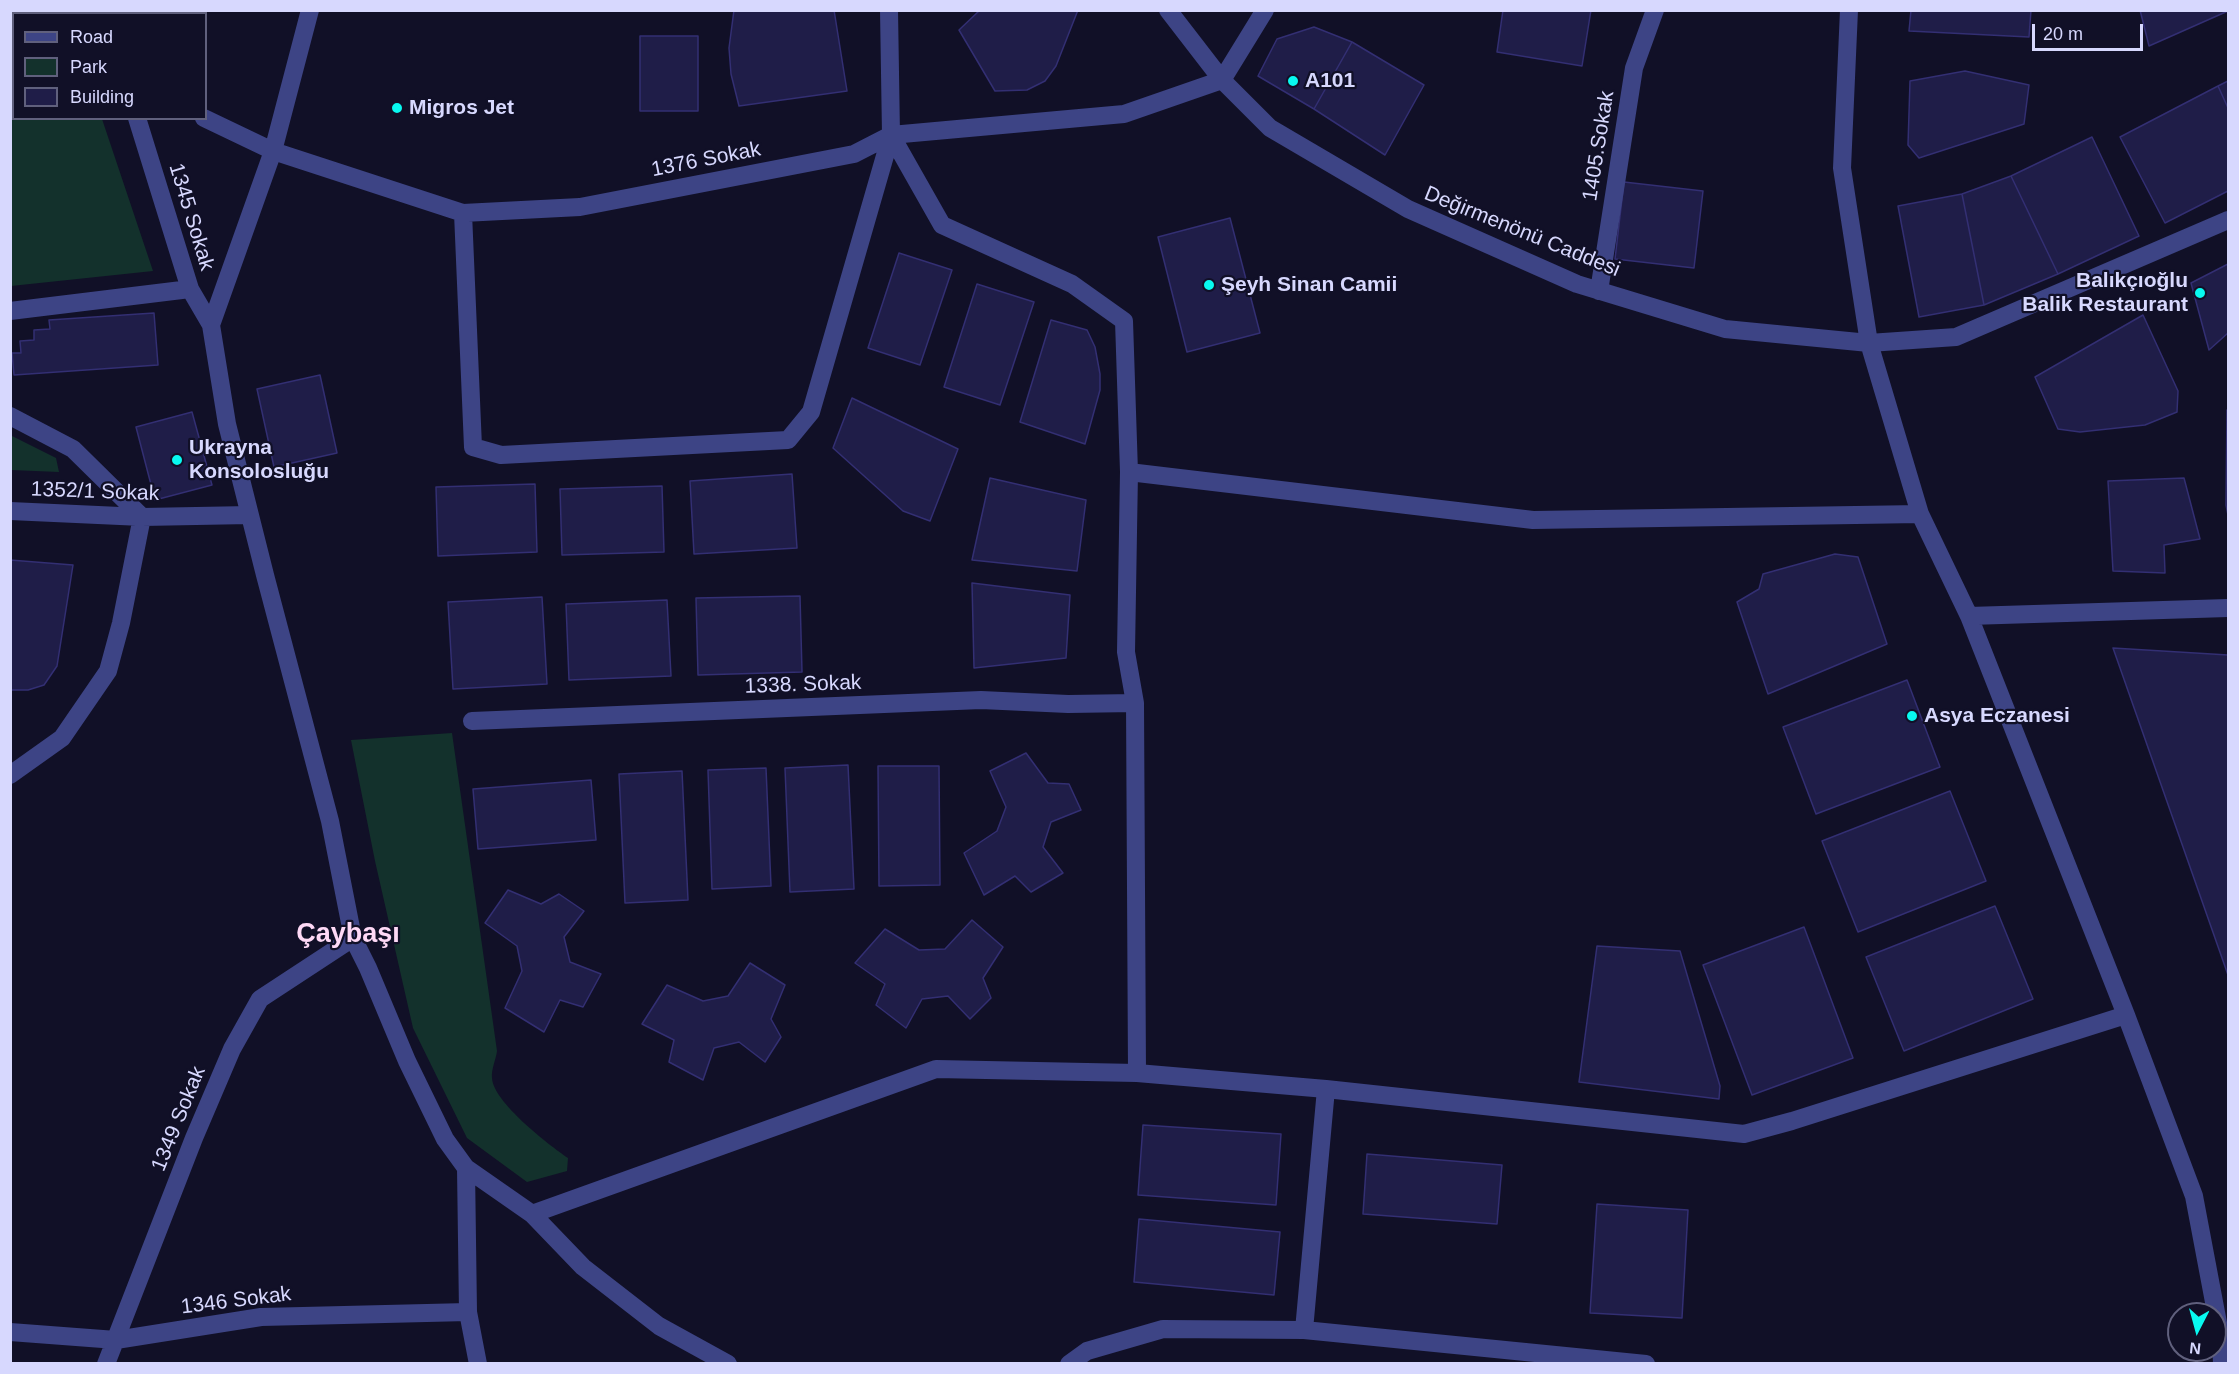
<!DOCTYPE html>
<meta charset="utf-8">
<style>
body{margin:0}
#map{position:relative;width:2239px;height:1374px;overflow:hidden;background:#111027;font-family:Helvetica,sans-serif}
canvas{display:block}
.frame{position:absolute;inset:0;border:12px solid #d7d8fe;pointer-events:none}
.legend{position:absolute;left:12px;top:12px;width:195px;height:108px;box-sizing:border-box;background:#111027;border:2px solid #60607d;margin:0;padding:8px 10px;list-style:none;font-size:18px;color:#d7d8fe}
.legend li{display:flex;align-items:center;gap:12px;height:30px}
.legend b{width:30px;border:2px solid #60607d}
.north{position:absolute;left:2167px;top:1302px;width:60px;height:60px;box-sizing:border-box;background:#111027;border:2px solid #60607d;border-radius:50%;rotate:186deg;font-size:16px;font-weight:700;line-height:24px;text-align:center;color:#d7d8fe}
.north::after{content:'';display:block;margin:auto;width:21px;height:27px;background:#08f9f0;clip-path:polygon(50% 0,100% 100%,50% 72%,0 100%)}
.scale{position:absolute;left:2032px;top:24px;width:111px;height:27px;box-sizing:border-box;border:3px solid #d7d8fe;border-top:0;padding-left:8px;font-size:18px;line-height:21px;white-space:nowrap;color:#d7d8fe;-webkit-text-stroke:4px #111027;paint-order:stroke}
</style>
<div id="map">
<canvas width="2239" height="1374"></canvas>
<div class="frame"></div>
<ul class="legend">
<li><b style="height:8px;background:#3d4485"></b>Road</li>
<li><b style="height:16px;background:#13312c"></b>Park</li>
<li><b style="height:16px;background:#1f1d48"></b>Building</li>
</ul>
<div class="north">N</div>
<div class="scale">20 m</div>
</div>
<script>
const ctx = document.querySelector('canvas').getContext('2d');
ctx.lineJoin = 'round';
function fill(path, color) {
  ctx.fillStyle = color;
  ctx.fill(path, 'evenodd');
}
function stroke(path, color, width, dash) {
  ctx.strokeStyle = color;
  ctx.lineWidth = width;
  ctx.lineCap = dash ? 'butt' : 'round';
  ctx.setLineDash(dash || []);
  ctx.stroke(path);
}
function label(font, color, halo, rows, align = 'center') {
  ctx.font = font + ' Helvetica,sans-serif';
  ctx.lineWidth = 4.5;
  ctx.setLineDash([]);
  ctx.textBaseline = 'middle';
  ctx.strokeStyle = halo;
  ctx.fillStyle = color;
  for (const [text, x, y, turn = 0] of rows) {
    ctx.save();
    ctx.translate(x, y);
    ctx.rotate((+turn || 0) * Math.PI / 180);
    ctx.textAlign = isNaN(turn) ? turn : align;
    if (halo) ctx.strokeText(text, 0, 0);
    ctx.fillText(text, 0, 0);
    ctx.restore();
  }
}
fill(new Path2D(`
 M11,81L13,82L14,118L102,119L153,271L11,286Z
 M10,435L56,458L59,472L11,470Z
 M452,733L497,1051C496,1059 491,1070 492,1078C493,1102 549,1145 568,1158L567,1171L527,1182L467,1138L413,1028L375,861L351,740Z`), '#13312c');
const building = new Path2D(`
 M734,10H834L847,91L739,106L731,74L729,48Z
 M980,10H1078L1056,66L1045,81L1027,90L995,91L959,30Z
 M1503,10H1591L1582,66L1497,52Z
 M1911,10H2031L2029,37L1909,31Z
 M2140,10H2228V11L2149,46Z
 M1314,27L1352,42L1314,109L1258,76L1277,39Z
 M640,36H698V111H640Z
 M1352,42L1424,85L1385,155L1314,109Z
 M1965,71L2029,85L2024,124L1919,158L1908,145L1910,81Z
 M2228,81V108L2218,86Z
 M2218,86L2228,108V191L2165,223L2120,137Z
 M2092,137L2139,236L2058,274L2011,176Z
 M2011,176L2058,274L1984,305L1962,194Z
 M1624,182L1703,191L1694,268L1615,259Z
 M1962,194L1984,305L1919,317L1898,206Z
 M1230,218L1260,333L1187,352L1158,237Z
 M899,253L952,270L920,365L868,348Z
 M2228,264V333L2209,350L2191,283Z
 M977,284L1034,302L1000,405L944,387Z
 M154,313L158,365L14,375L12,353H21L20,341L34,340V330L50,329L49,320Z
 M2143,315L2178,391L2177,412L2145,425L2080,432L2058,429L2035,377Z
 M1051,320L1087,330L1095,347L1100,374V390L1085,444L1020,422Z
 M320,375L337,453L274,467L257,389Z
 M852,398L958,449L930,521L903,511L833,448Z
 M2227,410H2228V515L2226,505Z
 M192,412L212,485L155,500L136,427Z
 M792,474L797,548L694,554L690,481Z
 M990,478L1086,500L1077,571L972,560Z
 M2184,478L2200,539L2164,545L2165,573L2113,571L2108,481Z
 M535,484L537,552L438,556L436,487Z
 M662,486L664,552L562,555L560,489Z
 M1835,554L1858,557L1887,644L1768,694L1737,602L1759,589L1763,574Z
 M10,560L73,565L57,666L44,685L28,690H10Z
 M972,583L1070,595L1066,658L974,668Z
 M800,596L802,672L698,675L696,598Z
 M542,597L547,684L453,689L448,602Z
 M667,600L671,676L569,680L566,604Z
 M2113,648L2228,655V975Z
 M1907,680L1940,767L1816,814L1783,727Z
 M1026,753L1048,783L1069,784L1081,810L1051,822L1043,847L1063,873L1031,892L1015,876L984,895L964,853L997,831L1006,807L990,771Z
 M848,765L854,889L790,892L785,768Z
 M878,766H939L940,885L879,886Z
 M766,768L771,886L712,889L708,770Z
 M682,771L688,900L625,903L619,774Z
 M591,780L596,840L478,849L473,789Z
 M1950,791L1986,881L1858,932L1822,841Z
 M508,890L541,904L559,894L584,911L564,937L570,962L601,974L583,1007L560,1000L544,1032L505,1008L522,971L517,946L485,923Z
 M1995,906L2033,999L1904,1051L1866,957Z
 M972,920L1003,947L983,978L991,998L970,1019L948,996L922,999L906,1028L876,1005L885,984L855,963L885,929L919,950L945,949Z
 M1804,927L1853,1058L1752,1095L1703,965Z
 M1597,946L1680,951L1720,1086L1719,1099L1579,1082Z
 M750,963L785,985L771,1019L781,1037L765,1062L739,1042L714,1048L703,1080L669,1062L674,1040L642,1024L667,985L703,1001L728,996Z
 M1143,1125L1281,1134L1276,1205L1138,1195Z
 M1367,1154L1502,1165L1497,1224L1363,1214Z
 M1597,1204L1688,1210L1682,1318L1590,1313Z
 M1139,1219L1280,1232L1274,1295L1134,1282Z`);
fill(building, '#1f1d48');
stroke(building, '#332f73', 1.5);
stroke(new Path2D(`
 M310,10L273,151L211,325L227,424L265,575L330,821L353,938L368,968L407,1061L445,1139L466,1168L532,1214L583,1267L659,1326L728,1364
 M1168,10L1222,80L1270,128L1408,209L1577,284L1725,329L1869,343L1956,337L2228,220
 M1849,10L1842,168L1869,343L1920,514L1969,616L2126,1015L2194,1196L2221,1339L2222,1364
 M10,41L14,42
 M137,118L190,289L211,325
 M204,118L273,151L463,213L580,207L854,154L891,135L1124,114L1222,80L1265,10
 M891,135L942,225L1072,284L1124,321L1129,472L1126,652L1135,703L1137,1073
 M463,213L473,447L501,455L788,440L811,412L891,135L889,10
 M1599,291L1634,68L1655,10
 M10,311L190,289
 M10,416L73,449L142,517L121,623L108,671L62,738L10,775
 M1129,472L1533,520L1920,514
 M10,511L142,517L250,515
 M1969,616L2228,608
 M472,721L981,700L1068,704L1135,703
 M466,1168L468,1312L478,1364
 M532,1214L936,1069L1137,1073L1326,1089L1744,1134L1792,1121L2126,1015
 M1304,1330L1326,1089
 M10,1332L116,1340L261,1317L468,1312
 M106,1364L194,1138L232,1049L260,999L353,938
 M1069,1364L1087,1351L1163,1329L1304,1330L1646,1364`), '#3d4485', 18);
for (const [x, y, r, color] of [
 [1293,81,6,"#08f9f0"],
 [397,108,6,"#08f9f0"],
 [1209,285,6,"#08f9f0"],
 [2200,293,6,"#08f9f0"],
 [177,460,6,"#08f9f0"],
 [1912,716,6,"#08f9f0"]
]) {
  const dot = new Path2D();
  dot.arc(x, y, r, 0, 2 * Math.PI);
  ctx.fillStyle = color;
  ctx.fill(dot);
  stroke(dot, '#111027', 2);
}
label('bold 21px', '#d7d8fe', '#111027', [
 ["A101",1305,81],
 ["Migros Jet",409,108],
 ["Balıkçıoğlu",2188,281,"right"],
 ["Balik Restaurant",2188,305,"right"],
 ["Şeyh Sinan Camii",1221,285],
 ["Ukrayna",189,448],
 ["Konsolosluğu",189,472],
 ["Asya Eczanesi",1924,716]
], 'left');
label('21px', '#d7d8fe', '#111027', [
 ["1405.Sokak",1599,146,-81],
 ["1376 Sokak",706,160,-11],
 ["1345 Sokak",191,217,73],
 ["Değirmenönü Caddesi",1522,232,22],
 ["1352/1 Sokak",95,492,2],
 ["1338. Sokak",803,685,-2],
 ["1349 Sokak",179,1119,-68],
 ["1346 Sokak",236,1301,-7]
]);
label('bold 27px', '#fed9f6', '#111027', [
 ["Çaybaşı",348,935]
]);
</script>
